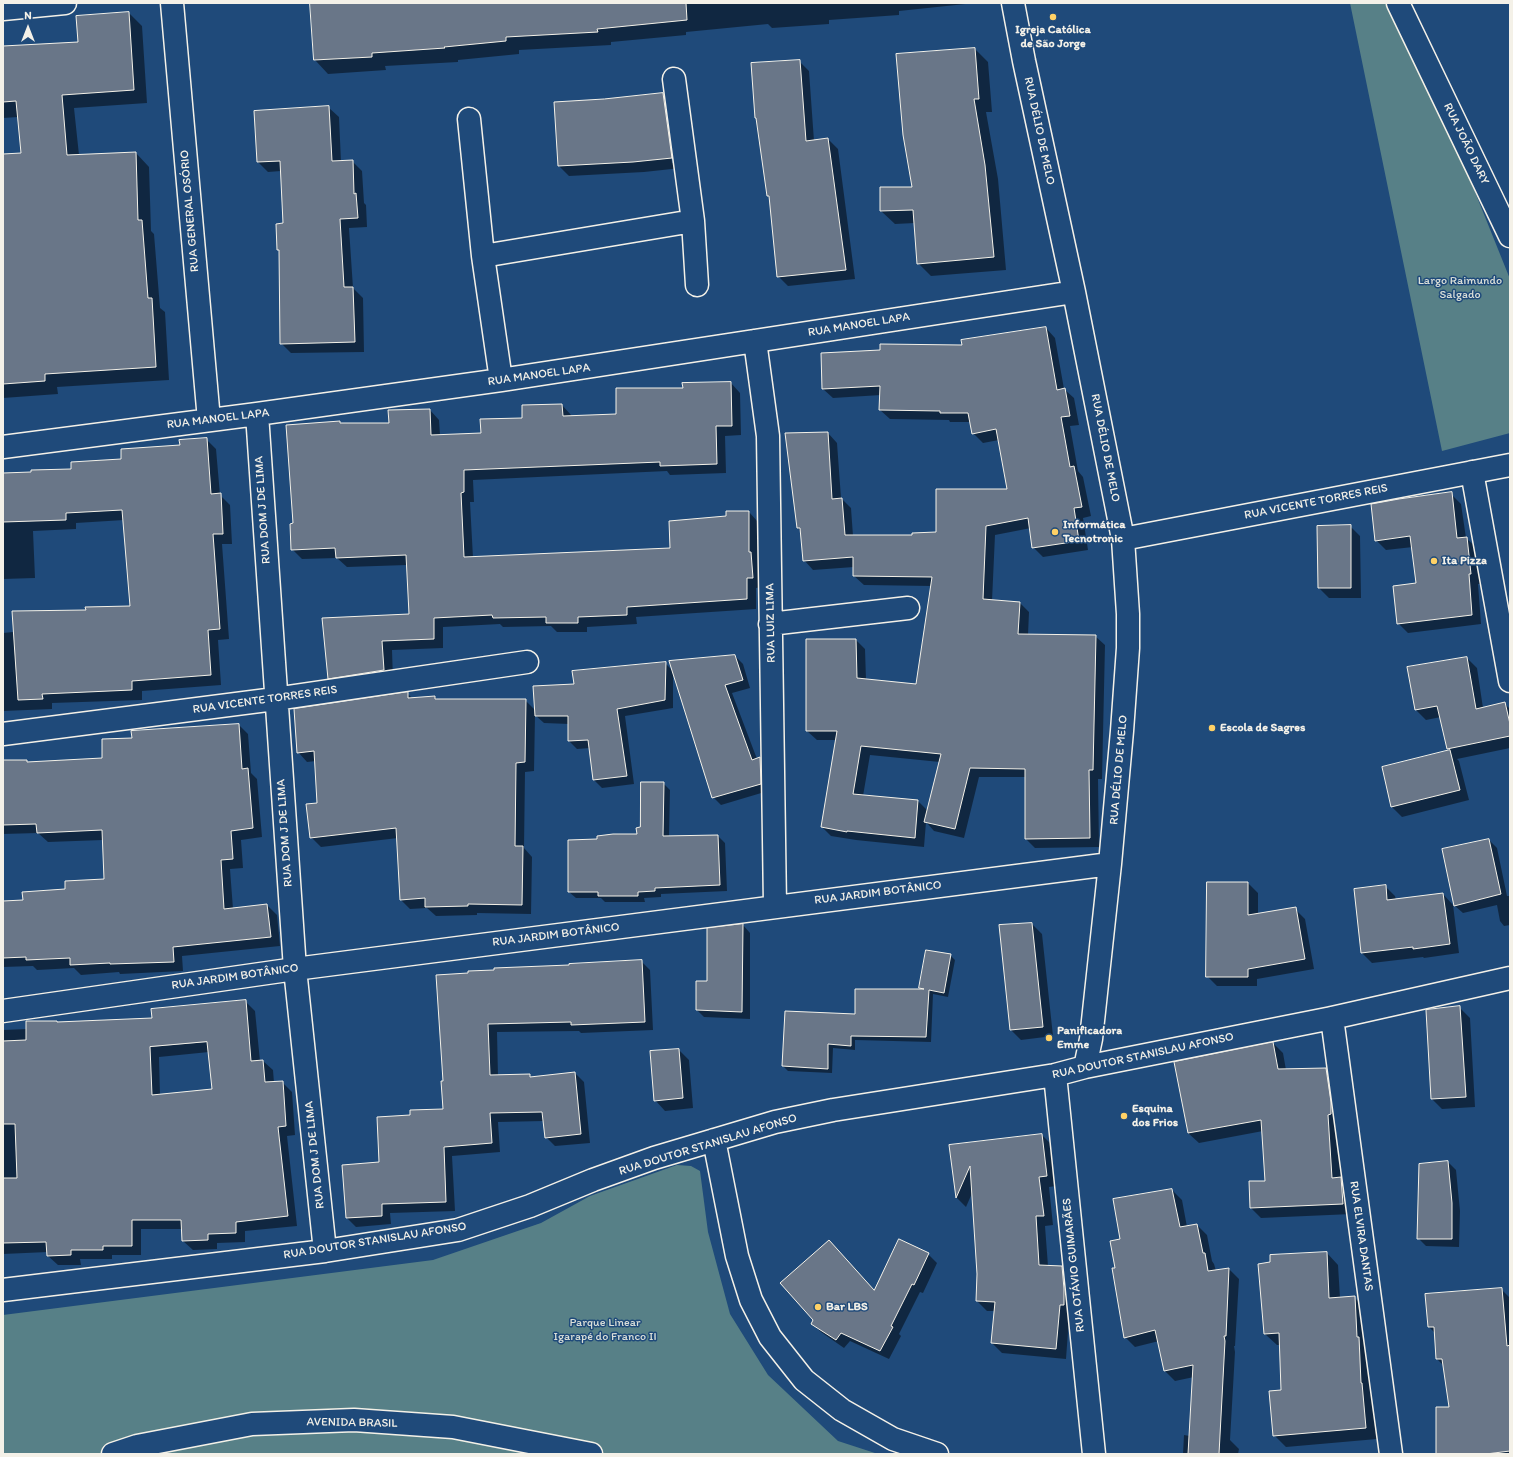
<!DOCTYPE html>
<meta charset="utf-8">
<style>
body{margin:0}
#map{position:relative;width:1513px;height:1457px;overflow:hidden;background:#1f4a7a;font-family:Itim,sans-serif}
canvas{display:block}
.frame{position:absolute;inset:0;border:4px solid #f4f1e8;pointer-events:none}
.north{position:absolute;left:8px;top:8px;width:40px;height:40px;-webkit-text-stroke:3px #1f4a7a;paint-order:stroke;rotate:0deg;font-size:11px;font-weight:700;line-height:16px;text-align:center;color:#f4f1e8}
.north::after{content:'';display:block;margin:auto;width:14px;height:18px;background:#f4f1e8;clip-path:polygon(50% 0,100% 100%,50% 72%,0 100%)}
</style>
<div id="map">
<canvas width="1513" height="1457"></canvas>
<div class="frame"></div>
<div class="north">N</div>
</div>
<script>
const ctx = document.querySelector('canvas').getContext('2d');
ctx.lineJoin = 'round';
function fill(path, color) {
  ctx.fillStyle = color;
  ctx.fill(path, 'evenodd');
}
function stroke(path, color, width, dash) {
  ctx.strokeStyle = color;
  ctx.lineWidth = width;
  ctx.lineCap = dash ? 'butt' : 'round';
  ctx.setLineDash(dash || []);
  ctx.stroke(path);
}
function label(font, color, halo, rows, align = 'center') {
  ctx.font = font + ' Itim,sans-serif';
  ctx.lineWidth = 3;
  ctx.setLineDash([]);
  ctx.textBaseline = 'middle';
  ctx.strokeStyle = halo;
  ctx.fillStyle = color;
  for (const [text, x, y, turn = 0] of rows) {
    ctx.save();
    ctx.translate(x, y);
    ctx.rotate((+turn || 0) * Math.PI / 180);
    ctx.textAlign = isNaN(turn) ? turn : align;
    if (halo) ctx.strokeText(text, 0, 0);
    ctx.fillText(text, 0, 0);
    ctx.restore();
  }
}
fill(new Path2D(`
 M1350,3H1399L1510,279V433L1442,451Z
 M677,1165L691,1166L700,1171L708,1232L730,1314L768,1375L838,1441L878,1454H3V1315L433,1260L541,1223L590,1196Z`), '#578087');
fill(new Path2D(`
 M311,3H975L899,11V15L829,20V24L772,28L768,24L686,32V35L611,42V45L519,50V54L458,60V62L385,66L386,70L328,74L315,60Z
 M129,13L142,26L147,103L74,108L79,155L136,153L149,167L151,231L154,234L160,308L165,312L169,380L57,387L58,394L3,398V155L22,154L18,117L3,118V47L79,43Z
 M975,49L988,62L992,112H986L998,179L1006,270L931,276L918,263L915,223L895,224L881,211L913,188Z
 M799,61L809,71L814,141L828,139L838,149L855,279L788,286L778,276L770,199L768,196L758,119Z
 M663,94L673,104L681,168L644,172L569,176L559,166L604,100ZM664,104H666L674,163H672Z
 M328,107L339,117L341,162L352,161L362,171L364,203L366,205L367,227L349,228L353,288L363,298L364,352L291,353L281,343L284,224L281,171L268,172L258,162Z
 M1046,328L1055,338L1064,389L1074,398L1079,425L1070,426L1078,471L1083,477L1091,516L1083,518L1088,550L1043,557L1033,547L1031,528L995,535L992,601L1020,603L1029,612L1028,635L1095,636L1105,645L1102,779H1098L1099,847L1035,848L1026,839V777H979L964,838L934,831L926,822L924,847L856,840L831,836L822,827L836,740H817L807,731L856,640L865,649L866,680L917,685L932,586L864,585L854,576V567L813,570L804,560L801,532L798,528L828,433L837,443L841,498L851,508L853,536H913L937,533L1008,490L999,440L983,443L973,433L971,422H950L949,420L890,419L880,410L881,395L833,398L823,389L963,346ZM870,755L940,762L928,811L918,801L863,796Z
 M731,383L740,393L741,435L725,436L726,473L670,475L667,471L473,480L474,502H470L473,558L671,549L727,517L749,512L758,522V561L760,563L762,587L756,588V609L636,617L637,624L587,627V632H557L551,626L503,627L500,624L443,627V648L392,650L393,680L338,688L329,678L410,615L407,565L347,567L337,558L302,559L292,549L294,524L341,424H390L430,410L439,420L440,435L482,434L562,405L571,415L572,416L617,414L684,389Z
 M206,439L216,449L220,495L230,505L232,544H222L229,639L218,640L221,685L142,691V700L52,703V709L3,711V633L13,632L12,612L87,610L131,606L124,520L76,523V529L33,531L35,578L3,579V474L72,470L123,460Z
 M1451,494L1461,504L1466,538L1477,548L1481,584H1478L1481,624L1408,633L1398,623L1417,584L1413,547L1386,550L1376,540Z
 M1350,526L1360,536L1361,598H1329L1319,588Z
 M735,656L743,664L750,688L732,693L757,759H760L768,766V791L721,805L713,797L673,672V708L625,716L634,784L602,788L594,780L590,748L577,749L569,741V724L544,723L535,715L534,771L525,772L524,848L532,857L531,914L477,913V915L436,916L427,908L410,909L401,900L398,838L321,847L311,837L318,804L316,761L307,762L298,752L407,693L412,698L435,697L438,700H525L535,710L575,685L665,663L673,671Z
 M1467,658L1477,668L1483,708L1505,704L1510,709V748L1457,759L1459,761L1469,800L1402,817L1392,807L1383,768L1450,751L1448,749L1441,717L1426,720L1416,710L1408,668Z
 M239,725L248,734L251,773L257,779L262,837L241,840L243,868L230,869L233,909L267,905L277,915L280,946L182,956L183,971L120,974L119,972L81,975L74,968L37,970L33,966L3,967V902L24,901L105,880L103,840L48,842L38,833L3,834V761H27L28,763L103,759L133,739Z
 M663,783L670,790L669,837L718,836L725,843L727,891L661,894V897L644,898L645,902H605L601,898H576L569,892L598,840L638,835Z
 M1489,840L1497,848L1507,896H1510V925L1504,926L1500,921L1497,905L1463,913L1455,906Z
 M1248,883L1258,893V915L1295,909L1305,919L1314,969L1257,979V986H1217L1207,976Z
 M1385,886L1395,896L1396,900L1443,894L1453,905L1459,953L1424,958L1423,957L1372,963L1362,953Z
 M1032,924L1042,934L1053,1036L1021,1040L1011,1030Z
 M743,925L750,933V1019L704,1017L697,1010L708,982Z
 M950,955L955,960L948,997L933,994L931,1042L855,1040V1050L833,1048L832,1073L788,1071L783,1066L856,1015L922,990L920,988Z
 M641,961L650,970L653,1030L581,1033L579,1031L497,1032L498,1076L530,1075L532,1078L575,1073L584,1082L590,1143L555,1146L546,1137L544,1121L498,1122L500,1152L452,1156L455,1211L390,1213L391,1224L356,1227L347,1218L380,1163L411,1116L444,1110V1082L437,976Z
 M245,1001L255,1011L260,1061H263L273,1070L274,1083L282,1082L292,1092L295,1135L287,1136L297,1226L245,1231V1242L217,1243V1249L193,1250L183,1241V1229H141V1255H112V1259H80L81,1265H58L48,1256V1252L3,1254V1030L27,1029L57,1022L58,1023L153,1019ZM209,1052L213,1090L160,1095L159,1057Z
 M1460,1008L1470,1018L1475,1107L1442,1109L1432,1099L1427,1011Z
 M1273,1043L1283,1053L1286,1070L1326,1069L1336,1079L1341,1179L1351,1188L1352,1214L1261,1218L1251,1208L1266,1182L1263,1131L1199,1143L1188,1133Z
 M679,1050L689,1060L693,1108L665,1111L655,1100Z
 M1042,1135L1052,1145L1056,1186L1049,1187L1053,1225L1045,1226L1048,1266L1062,1267L1072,1277L1066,1359L1002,1353L992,1343L995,1311H987L977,1301L978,1274L973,1191L966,1207L956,1197L950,1146Z
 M1448,1162L1456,1170L1460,1211L1459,1247L1426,1246L1418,1238Z
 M1172,1190L1182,1200L1187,1227L1197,1225L1207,1235L1212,1261L1214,1264L1216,1271L1229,1269L1239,1279L1235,1346H1234L1235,1352L1230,1440L1239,1449L1238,1454H1183L1184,1435L1190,1436L1194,1377L1175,1381L1165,1371L1159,1341L1135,1347L1125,1337L1116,1269L1121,1240Z
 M829,1241L875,1291L928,1254L937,1263L923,1293L920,1292L899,1334L901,1336L889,1359L850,1341L844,1348L821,1332L812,1323L814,1320Z
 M1327,1253L1338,1265L1340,1298L1354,1297L1366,1309L1377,1439L1286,1447L1274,1435L1283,1391L1280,1345H1277L1265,1334Z
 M1501,1289L1510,1298V1454H1437L1450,1408L1444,1366L1437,1359L1435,1333L1429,1327Z`), '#0007');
const building = new Path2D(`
 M310,3H686L687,20L597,29L598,32L506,37V41L444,47L445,48L372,53V57L314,60Z
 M129,12L134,90L62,95L67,155L136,152L138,220H142L148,298H152L156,367L45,374V381L3,384V154L21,153L16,101L3,102V46L78,42L76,16Z
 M975,48L979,99H974L985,165L994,257L917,264L913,210L880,211V187H912L903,135L896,54Z
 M800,60L806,141L828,138L846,270L777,277L769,196H767L756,118H755L751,63Z
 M663,93L672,158L633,162L558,166L554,102L604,99Z
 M329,106L332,161L353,160L354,194L356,193L358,218L340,219L344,287H353L355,342L280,344L279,250H277L276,224L283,223L280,161L257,162L254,111Z
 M1046,327L1057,390L1065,388L1070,416L1061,417L1070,467L1074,466L1082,507L1074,508L1079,541L1032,548L1028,518L986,526L983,599L1020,602L1018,634L1096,635L1093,770H1089L1090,838L1025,839V769L970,768L955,829L924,822L941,754L861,746L853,794L918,800L915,838L847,831V832L821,827L837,731H806V639H856L857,678L916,684L932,577L853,576V557L803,561L800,528H797L785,433L828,432L832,499L842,498L845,535H912V533L936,532V489H1007L996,429L972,434L968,413H940V411L879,410L880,386L822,389L821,353L880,350V344L962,345L961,340Z
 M731,382L732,426H716L717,464L660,466V462L464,470V492L461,493L464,557L670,548L669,521L726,516V511H749V552H751L753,578H747V599L627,607V615L578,617V623H546V617L493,618L492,615L434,618V639L382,641L384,670L328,679L322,618L409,614L406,555L336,558L335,548L291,550L290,524L293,523L286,425L340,421V423H389L388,410L430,409L431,435L481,433L480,419L522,418V405L562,404L563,416L616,414V388H683L682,383Z
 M207,438L211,494L221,493L223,534H213L220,629L208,630L211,675L132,681V690L42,694L43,699L18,700L12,611L86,610L85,607L130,606L122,510L66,513V520L3,522V473L31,472V470L71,469V462L121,459V449L180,445L179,440Z
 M1452,492L1457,538L1467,537L1471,574H1469L1472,615L1397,624L1393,586L1416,583L1410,536L1375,541L1371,504L1399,499Z
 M1351,525V588H1318L1317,526Z
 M735,655L743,680L725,685L752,760L760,757L761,784L712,798L669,661Z
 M1467,657L1476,709L1505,702L1510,724V736L1447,749L1437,706L1415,710L1407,667Z
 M666,662L665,700L617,709L627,776L593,780L588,740L568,741V716H535L533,686L574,684L572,671Z
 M408,692V698L435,696V699H526L525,762L516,763L515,846H523L522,905L468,904V906L425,907V898L400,900L396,828L310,838L306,804L317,803L314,751L297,753L294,709Z
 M239,724L242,769L248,768L253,828L231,831L233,859L221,860L224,909L267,904L271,937L173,947L174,962L110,964V963L70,965V958L26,960V957L3,958V901L23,900L22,892L65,889V881L104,879L102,830L37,833L36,824L3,825V760H27V762L102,758V739L132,738L131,731Z
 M1450,750L1460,790L1391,807L1382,767Z
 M641,782H664L663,836L718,835L720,885L655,888V891L638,892V896H598V892H568V840L597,839V836L613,834H637L636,828L640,827Z
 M1489,839L1501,894L1454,906L1442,849Z
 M1207,882H1248V915L1296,907L1305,959L1248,969V977H1206Z
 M1386,885L1387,900L1443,893L1450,944L1413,949V947L1361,953L1354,889Z
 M1032,923L1043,1027L1010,1030L999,925Z
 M743,924L742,1012L696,1010V981H707V928Z
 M926,950L951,954L944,993L929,990L926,1037L851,1036V1046L828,1044V1069L782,1066L785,1011L855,1014V989H924L919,988Z
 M642,960L645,1022L571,1025V1022L488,1024L490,1075L530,1074V1077L575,1072L581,1134L545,1138L542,1112L490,1113L492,1143L444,1147L446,1202L382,1204V1216L346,1218L342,1165L379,1162L377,1117L410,1115V1110L443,1109L441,1081H443L436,975L468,973V971L494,970V968L569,965V964Z
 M246,1000L251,1061L263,1060L265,1082L283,1081L286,1126L278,1127L288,1216L236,1222V1233L208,1234V1240L182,1241L181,1220H132V1246H103V1250H71V1255L47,1256L46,1242L3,1243V1178H17L15,1124H3V1041L26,1040V1021H57V1022L152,1018L151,1009ZM207,1042L212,1089L152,1095L150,1047Z
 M1460,1006L1466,1097L1431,1099L1426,1010Z
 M1273,1042L1278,1069L1326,1068L1331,1102V1114L1328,1115L1332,1178L1341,1177L1343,1204L1250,1208L1249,1181H1265L1261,1120L1188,1133L1174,1062Z
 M679,1049L683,1098L654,1101L650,1051Z
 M1042,1134L1047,1176L1039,1177L1044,1216H1036L1039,1265L1062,1266L1064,1289V1305H1060L1056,1349L991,1343L995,1302L976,1301L977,1274L970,1166L956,1198L949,1145Z
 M1448,1161L1452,1203V1239H1417L1419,1164Z
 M1172,1189L1180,1227L1197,1224L1203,1253H1205L1208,1271L1229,1268L1226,1336H1224L1225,1341L1219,1454H1188L1193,1365L1164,1371L1155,1330L1124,1338L1112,1268H1115L1110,1241L1120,1239L1113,1199Z
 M899,1239L929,1253L914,1285L912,1284L891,1326L893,1327L880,1351L841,1333L836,1340L811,1324L813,1320L780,1283L829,1240L874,1290Z
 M1327,1252L1329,1298L1355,1296L1357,1337H1359L1361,1383H1362L1366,1428L1273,1436L1269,1391L1281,1390L1279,1333L1264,1334L1258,1264L1270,1262V1255Z
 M1502,1288L1507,1346L1510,1345V1451L1486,1454H1436V1407H1449L1442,1359H1436L1434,1327H1428L1425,1294Z`);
fill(building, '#697688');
stroke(building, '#f4f1e8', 1);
const street = new Path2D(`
 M172,3L209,420
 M1013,3L1024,61L1074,292L1123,539L1128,614V648L1122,731L1110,864L1091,1039L1085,1067
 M1398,3L1510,236
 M3,9L65,3
 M674,79L693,221L697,285
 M469,119L483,256L501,380
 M483,256L693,221
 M755,341L768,436L775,906
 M257,414L295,969L325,1251
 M3,447L257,414L501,380L1074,292
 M1472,472L1510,681
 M1123,539L1510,465
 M770,624L908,608
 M3,734L275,699L527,662
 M3,1011L295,969L1110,864
 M1332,1018L1391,1454
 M1055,1075L1094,1454
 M714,1140L737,1256L751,1300L770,1337L804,1380L842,1410L893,1439L937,1454
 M3,1290L325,1251L458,1230L530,1206L593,1180L654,1158L775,1122L833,1110L1055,1075L1085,1067L1332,1018L1510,978`);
const highway = new Path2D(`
 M113,1454L137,1446L252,1424L354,1420L453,1427L591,1454`);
stroke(street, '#f4f1e8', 25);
stroke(highway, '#f4f1e8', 25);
stroke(street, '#1f4a7a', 22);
stroke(highway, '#1f4a7a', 22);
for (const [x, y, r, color] of [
 [1053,17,4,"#ffd166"],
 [1055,532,4,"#ffd166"],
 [1434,561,4,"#ffd166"],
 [1212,728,4,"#ffd166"],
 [1049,1038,4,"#ffd166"],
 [1124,1116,4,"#ffd166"],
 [818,1307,4,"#ffd166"]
]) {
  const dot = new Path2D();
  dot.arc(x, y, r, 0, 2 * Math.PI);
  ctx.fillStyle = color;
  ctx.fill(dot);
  stroke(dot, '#1f4a7a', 1.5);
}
label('bold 12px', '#f4f1e8', '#1f4a7a', [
 ["Igreja Católica",1053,30,"center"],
 ["de São Jorge",1053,44,"center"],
 ["Informática",1063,525],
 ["Tecnotronic",1063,539],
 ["Ita Pizza",1442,561],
 ["Escola de Sagres",1220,728],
 ["Panificadora",1057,1031],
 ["Emme",1057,1045],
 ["Esquina",1132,1109],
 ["dos Frios",1132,1123],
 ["Bar LBS",826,1307]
], 'left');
label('12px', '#f4f1e8', '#1f4a7a', [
 ["RUA DÉLIO DE MELO",1039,131,78],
 ["RUA JOÃO DARY",1466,144,64],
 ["RUA GENERAL OSÓRIO",190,211,-95],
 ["RUA MANOEL LAPA",859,325,-9],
 ["RUA MANOEL LAPA",539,375,-8],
 ["RUA MANOEL LAPA",218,419,-7],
 ["RUA DÉLIO DE MELO",1105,448,79],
 ["RUA VICENTE TORRES REIS",1316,502,-11],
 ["RUA DOM J DE LIMA",263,510,-94],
 ["RUA LUIZ LIMA",771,623,-91],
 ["RUA VICENTE TORRES REIS",265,700,-8],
 ["RUA DÉLIO DE MELO",1119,770,-85],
 ["RUA DOM J DE LIMA",285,833,-94],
 ["RUA JARDIM BOTÂNICO",878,893,-7],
 ["RUA JARDIM BOTÂNICO",556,935,-7],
 ["RUA JARDIM BOTÂNICO",235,977,-8],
 ["RUA DOUTOR STANISLAU AFONSO",1143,1056,-12],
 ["RUA DOUTOR STANISLAU AFONSO",708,1145,-17],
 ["RUA DOM J DE LIMA",315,1155,-96],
 ["RUA ELVIRA DANTAS",1361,1236,82],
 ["RUA DOUTOR STANISLAU AFONSO",375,1241,-9],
 ["RUA OTÁVIO GUIMARÃES",1074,1265,-96],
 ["AVENIDA BRASIL",352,1423,1]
]);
label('12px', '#dce0d9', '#1f4a7a', [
 ["Largo Raimundo",1460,281],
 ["Salgado",1460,295],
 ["Parque Linear",605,1323],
 ["Igarapé do Franco II",605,1337]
]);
</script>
